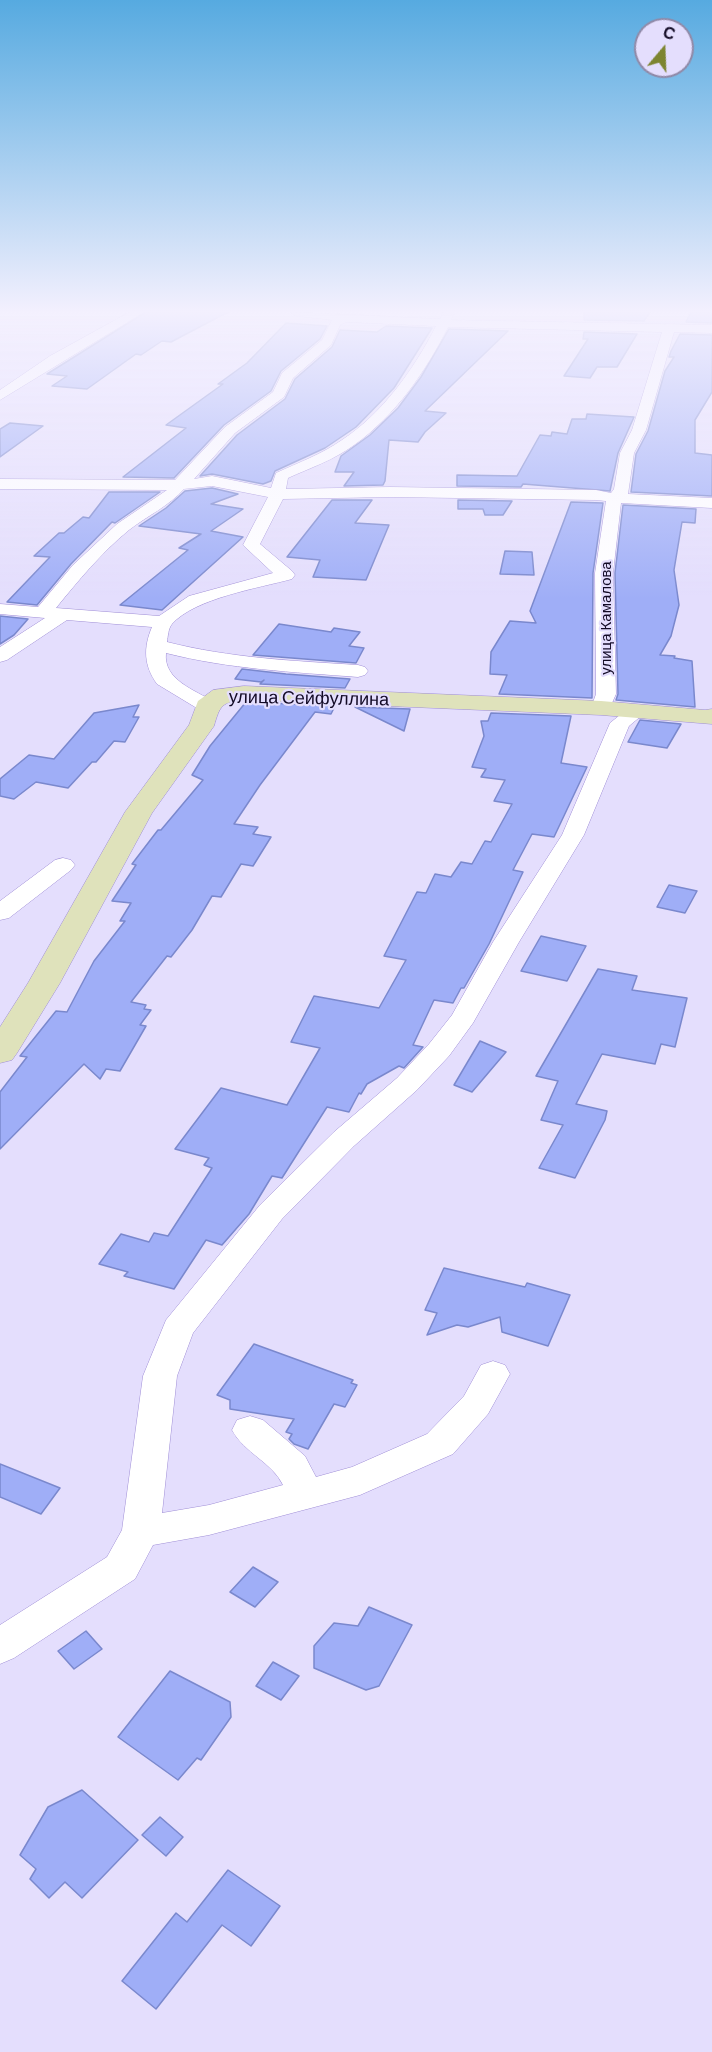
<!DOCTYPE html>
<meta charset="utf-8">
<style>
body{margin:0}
#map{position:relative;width:712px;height:2052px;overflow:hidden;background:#e4defd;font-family:Barlow,sans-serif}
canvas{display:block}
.north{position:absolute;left:634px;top:18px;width:60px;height:60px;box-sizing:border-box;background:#e4defd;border:2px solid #9089a7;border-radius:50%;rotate:19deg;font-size:16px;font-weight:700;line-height:24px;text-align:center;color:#120a25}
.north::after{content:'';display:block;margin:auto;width:21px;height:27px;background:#7d8531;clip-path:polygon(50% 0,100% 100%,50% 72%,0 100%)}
</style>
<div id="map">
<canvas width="712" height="2052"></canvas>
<div class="north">С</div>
</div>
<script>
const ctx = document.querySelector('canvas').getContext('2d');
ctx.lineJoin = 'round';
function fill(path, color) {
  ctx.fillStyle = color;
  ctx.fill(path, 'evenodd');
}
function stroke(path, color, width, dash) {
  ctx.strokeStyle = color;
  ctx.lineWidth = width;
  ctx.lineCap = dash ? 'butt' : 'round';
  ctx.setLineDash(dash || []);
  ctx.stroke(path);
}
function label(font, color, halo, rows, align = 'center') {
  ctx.font = font + ' Barlow,sans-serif';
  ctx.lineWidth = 4.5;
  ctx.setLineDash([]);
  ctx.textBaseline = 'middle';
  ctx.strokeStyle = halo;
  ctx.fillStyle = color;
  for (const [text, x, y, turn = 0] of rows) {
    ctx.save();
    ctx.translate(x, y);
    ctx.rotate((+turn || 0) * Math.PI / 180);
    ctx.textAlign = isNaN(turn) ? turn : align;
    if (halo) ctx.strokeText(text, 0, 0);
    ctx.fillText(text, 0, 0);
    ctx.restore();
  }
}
const building = new Path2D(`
 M146,312H228L171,342L162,341L141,355L136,354L87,389L52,386L67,376L47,374Z
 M584,312H650L644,321L584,320Z
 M691,312H712V323L686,322Z
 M286,323L327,326L320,339L281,371L271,391L224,425L174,478L123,477L186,428L166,425L223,384H218L247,363Z
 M386,326L432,328L394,388L356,427L325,448L275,471L271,481L263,484L212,474L200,476L237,435L285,399L295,379L332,347L340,330L377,332Z
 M449,329L508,331L425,411L446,413L425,432L418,442L389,440L385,481L383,485L344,486L354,472H335L341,456L370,435L398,408L421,377Z
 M584,332L637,334L617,367H597L590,378L564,376L588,339H583Z
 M680,334L712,335V392L695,420V453L712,455V496L631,492L636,454L648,431L665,371L674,357H669L671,351Z
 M587,414L634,417L618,453L610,491L523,484L521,487L457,486V475L517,476L540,435L551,436L552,432L567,434L572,419H586Z
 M10,423L43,426L0,457V429Z
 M212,488L238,494L211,504L243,509L211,531L243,537L162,610L120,605L188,550L179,548L201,534L139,526L166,508L185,491Z
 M109,492H160L115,523L112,522L71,564L37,605L7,602L50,557L34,556L59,533H64L83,517L89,518Z
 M332,500H372L355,523L389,525L366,580L313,577L320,560L287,557Z
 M458,500L512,501L503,515H485L483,509H458Z
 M571,502L603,503L593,573L592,698L499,694L507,675L490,674L491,652L510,621L536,623L530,611Z
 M623,505L696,509L695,523L682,522L674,570L679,605L671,636L660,655L675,656L674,658L692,661L695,707L616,700L618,694L615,573Z
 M505,551L532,552L534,575L500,574Z
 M0,616L28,619L14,635L0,644Z
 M279,624L331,632L334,628L360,632L349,646L364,648L356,663L253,655Z
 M242,669L286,674L350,679L345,688L260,684L264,680L261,682L235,679Z
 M246,702L335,706L331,714L315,712L260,785L234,824L258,827L253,834L271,837L253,866L241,864L221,897L212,896L192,930L171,957L167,956L131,1002L146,1005L144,1009L151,1010L140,1025L146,1026L120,1071L106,1069L100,1079L84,1064L0,1149V1092L27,1057L20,1056L56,1011L67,1012L94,961L125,921H120L131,903L112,901L136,865L132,864L158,830H161L203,780L192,775L210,746Z
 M139,705L133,717H139L125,742L114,741L96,762H92L68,788L36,782L14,799L0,796V779L29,755L54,759L94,713Z
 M355,707L410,709L404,731Z
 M491,713L571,716L561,763L587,767L554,837L532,834L513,870L523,872L489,944L464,988H461L453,1003L434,1000L413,1045L423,1047L404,1068L399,1066L367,1084L361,1094L359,1093L349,1112L327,1107L282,1178L272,1176L249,1214L222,1245L206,1240L174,1289L124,1276L128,1272L99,1264L121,1234L149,1242L154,1233L168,1236L212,1168L204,1165L209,1158L175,1149L221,1088L287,1105L320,1048L291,1042L314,996L379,1008L406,960L384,956L417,892L426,893L435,874L451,877L461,862L472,864L485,841L491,842L512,804L494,801L505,780L481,777L486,769L472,767L484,736L481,721H488Z
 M640,720L681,724L667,748L628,742Z
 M669,885L697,891L685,913L657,907Z
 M541,936L586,946L567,981L521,971Z
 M598,969L637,976L632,990L687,998L675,1047L661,1044L655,1064L602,1054L576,1104L607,1111L605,1120L575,1178L539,1168L563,1125L541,1120L558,1081L536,1076Z
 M480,1041L506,1052L472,1092L454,1085Z
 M444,1268L525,1287L527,1283L570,1295L548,1346L502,1332L500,1317L468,1327L457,1325L427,1335L437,1313L425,1310Z
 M254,1344L353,1380L351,1383L357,1385L345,1407L334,1404L308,1449L294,1444L289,1439L292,1434L286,1432L294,1419L230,1409V1400L217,1395Z
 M0,1464L60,1488L41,1514L0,1497Z
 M253,1567L278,1582L255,1607L230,1592Z
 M369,1607L412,1625L379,1686L366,1690L314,1668V1646L334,1623L358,1626Z
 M86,1631L102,1649L74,1669L58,1651Z
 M273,1662L299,1676L281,1700L256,1686Z
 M170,1671L230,1702L231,1717L201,1760L197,1758L178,1780L118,1737Z
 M82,1790L138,1840L82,1898L65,1882L49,1898L30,1879L36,1869L20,1855L48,1807Z
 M160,1817L183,1837L166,1856L142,1835Z
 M228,1870L280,1906L251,1946L222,1925L156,2009L122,1981L176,1913L187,1922Z`);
fill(building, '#9faef7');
stroke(building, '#7a88cd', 1.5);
const street = new Path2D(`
 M130,312H144L0,400V390L50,356Z
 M290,312L440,319L443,312H455L451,320L712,325V333L674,332L646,430L634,453L628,494L712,498V508L621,503L613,573L616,694L608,712H594L591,708L596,694L595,573L606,501L596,500L390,497L283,499L260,544L292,571L295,575L292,579C259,588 195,598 172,624C168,629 168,636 167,642C230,658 294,661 358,665L365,667L368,671L365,675L358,677C294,672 229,669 166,653C163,680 195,690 214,702L217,706L214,710H200L157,684C144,666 143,648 152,627L67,620L7,660L0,662V647L45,618L0,614V604L38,607L73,565L117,524L167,490L0,489V479L175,480L225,427L273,392L282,373L322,340L332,320L296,316ZM347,322L436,326C414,369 383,413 342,440C322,454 298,463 276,473L271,488L212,476L194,479L235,433L284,397L293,378L331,345L340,325ZM448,327L662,332L632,430L620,453L614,489L611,493L596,490L390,487L286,489L288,478C310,468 334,460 354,445C395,416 426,371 448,327ZM212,486L268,497L243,545L273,573L189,596L159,616L56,608C78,581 101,553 129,530C147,516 169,506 184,489Z
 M637,705L644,707L647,711L629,726L584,835L519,942L473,1023L449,1056L417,1090L354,1146L282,1219L193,1333L177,1376L162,1513L209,1505L283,1485C272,1462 244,1453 232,1430L237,1420L250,1416L263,1420L305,1456L316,1477L352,1467L427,1434L464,1396L481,1365L493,1361L505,1365L510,1374L488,1414L453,1454L360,1495L209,1535L153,1545L135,1579L14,1658L0,1664V1625L107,1557L122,1530L143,1376L166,1320L260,1205L334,1132L397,1078L429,1044L452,1015L493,942L562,835L610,723L630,707Z
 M63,858L71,860L75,865L71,870L9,918L0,920V901L55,860Z`);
const secondary = new Path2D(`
 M244,686L601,701L705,710L712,709V724L601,715L244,700C222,702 220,705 214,726L152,813L60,983L17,1053L12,1060L0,1063V1027L28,983L125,812L189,725L198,701L213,690Z`);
stroke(street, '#9f8ed6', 1);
stroke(secondary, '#9f8ed6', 1);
fill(street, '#fff');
fill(secondary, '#dfe2bb');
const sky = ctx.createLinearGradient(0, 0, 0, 599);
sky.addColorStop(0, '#56aae0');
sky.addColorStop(0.52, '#f3f0fe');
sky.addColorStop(1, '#f3f0fe00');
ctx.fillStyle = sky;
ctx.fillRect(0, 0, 712, 599);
label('15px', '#120a25', '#e4defd', [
 ["улица Камалова",606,618,-90]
]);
label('18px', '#120a25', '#e4defd', [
 ["улица Сейфуллина",309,698,1]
]);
</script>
